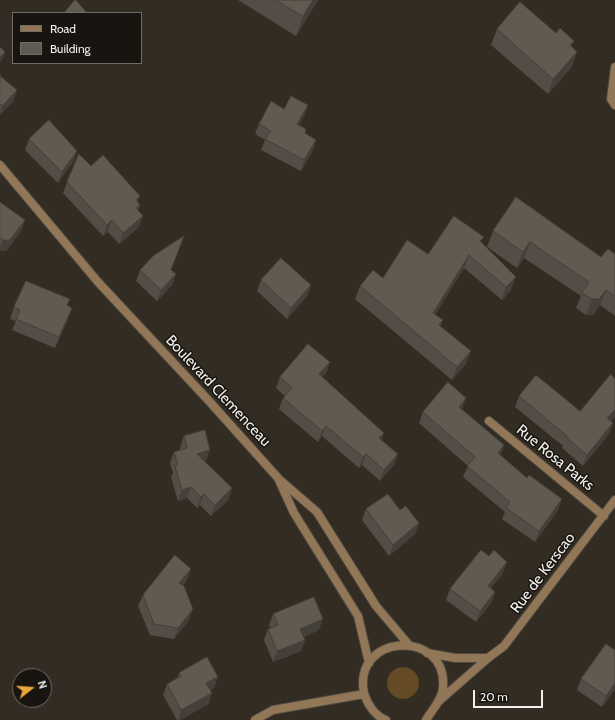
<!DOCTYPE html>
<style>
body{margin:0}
#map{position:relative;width:615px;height:720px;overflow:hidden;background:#322c23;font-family:Cabin,sans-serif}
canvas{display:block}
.legend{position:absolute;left:12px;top:12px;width:130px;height:52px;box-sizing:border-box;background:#181511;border:1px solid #706c68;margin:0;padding:5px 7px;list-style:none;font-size:12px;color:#f3efea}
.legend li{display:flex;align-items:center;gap:8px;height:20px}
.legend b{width:20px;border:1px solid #706c68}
.north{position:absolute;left:12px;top:668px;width:40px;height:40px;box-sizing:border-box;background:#181511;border:1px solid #706c68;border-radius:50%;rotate:73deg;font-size:11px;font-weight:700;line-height:16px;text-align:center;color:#f3efea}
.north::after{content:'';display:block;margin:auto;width:14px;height:18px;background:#efa73d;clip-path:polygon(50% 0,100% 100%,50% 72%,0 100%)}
.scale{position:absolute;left:473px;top:690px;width:70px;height:18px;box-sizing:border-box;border:2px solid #f3efea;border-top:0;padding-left:5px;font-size:12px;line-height:14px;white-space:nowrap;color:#f3efea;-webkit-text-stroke:3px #181511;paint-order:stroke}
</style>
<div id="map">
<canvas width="615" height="720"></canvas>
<ul class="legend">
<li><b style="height:5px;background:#917757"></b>Road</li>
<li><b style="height:11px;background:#615a51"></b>Building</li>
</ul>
<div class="north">N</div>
<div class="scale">20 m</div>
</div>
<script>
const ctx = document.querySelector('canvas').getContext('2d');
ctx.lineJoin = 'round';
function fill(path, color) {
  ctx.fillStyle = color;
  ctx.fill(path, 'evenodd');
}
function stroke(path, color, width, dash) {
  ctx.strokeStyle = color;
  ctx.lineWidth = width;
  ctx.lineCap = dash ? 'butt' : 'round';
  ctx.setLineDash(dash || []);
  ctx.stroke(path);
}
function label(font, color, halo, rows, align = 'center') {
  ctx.font = font + ' Cabin,sans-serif';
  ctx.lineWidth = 3;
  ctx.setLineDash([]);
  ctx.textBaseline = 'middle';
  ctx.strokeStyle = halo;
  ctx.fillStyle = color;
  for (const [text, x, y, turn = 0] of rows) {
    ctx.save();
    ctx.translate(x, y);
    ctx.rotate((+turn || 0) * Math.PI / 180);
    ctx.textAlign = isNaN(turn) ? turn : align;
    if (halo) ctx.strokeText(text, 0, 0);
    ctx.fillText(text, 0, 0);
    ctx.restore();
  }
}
fill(new Path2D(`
 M387 683a16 16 0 1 1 32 0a16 16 0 1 1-32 0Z`), '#654a26');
const minor = new Path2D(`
 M615,67L611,99L615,105
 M489,421L604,516
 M255,720L273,710L364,694`);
const tertiary = new Path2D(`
 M0,165L98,282L209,401L278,478L294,513L358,616L369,663
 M280,480L317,512L376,606L409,645
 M427,653L455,658H488
 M439,701L488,658L504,646L615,500
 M386,720C375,716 367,704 364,693C352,633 448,628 443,688C442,700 432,710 426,720`);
stroke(minor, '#4d473f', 10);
stroke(tertiary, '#4d473f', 10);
stroke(minor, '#917757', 8);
stroke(tertiary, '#917757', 8);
fill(new Path2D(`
 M238,0H318L296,36Z
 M497,29L556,33L574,41L571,47L577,52L571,68L548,94L491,45Z
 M0,74H1L0,76L17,90L13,101L0,115Z
 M308,105L304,116L299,125L305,133L316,140L313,150L301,171L261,150L265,140L255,134L259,124L284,109Z
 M29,139L77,151L73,162L58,183L25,150Z
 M91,166L138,202L140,205L138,210L139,227L119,244L108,232L103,236L63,193L67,182Z
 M0,202L25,220L21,231L6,251H0Z
 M493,231L601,257L615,254V316L600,305L593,315H586L576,308L581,296L524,258L517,268L487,247Z
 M482,242L511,290L502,300L464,268L435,315L443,320L440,326L466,364L452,380L355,299L360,286L383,278L428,254Z
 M140,270H171L176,274L172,285L157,301L136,281Z
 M261,280L311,285L307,296L287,319L257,291Z
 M67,306L72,308L68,319L55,348L12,330L16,321L10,319L14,307Z
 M330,362L326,373L322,377L384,433L381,440L394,465L380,481L362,465L359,468L322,436L318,442L279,409L283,398L285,396L276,388L280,377Z
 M519,396L580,411L611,421L613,423L609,434L583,466L562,448L563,446L515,407Z
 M466,398L462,409L504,445L500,455L558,510L535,542L502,519L505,512L463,477L468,466L419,423L423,412Z
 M184,436L206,462H205L232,488L228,500L211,516L200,505L197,508L187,498L178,501L171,477L173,473L170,463L174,452L180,450V447Z
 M366,509L400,510L419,523L415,534L389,556L362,520Z
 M503,573L491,588L495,592L491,603L476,622L446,600L450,589Z
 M187,580L183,585L189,620L174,639L150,635L138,606L143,595Z
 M273,614L319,630L304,637L305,640L301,651L273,662L264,640L268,629L271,628L269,625Z
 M615,650V689L602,707L577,690L581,679Z
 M179,673L214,688L210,690L212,693L208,704L180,720H177L163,695L167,684L177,679Z`), '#534d46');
fill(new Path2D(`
 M313,0H318L296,36L303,16Z
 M574,41L568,56L570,45Z
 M5,52L1,62L0,63V57Z
 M577,52L571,68L548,94L553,79Z
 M17,90L13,101L0,115V113L2,106Z
 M308,105L304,116L293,135L297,124Z
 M316,140L313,150L301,171L304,160Z
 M77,151L73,162L58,183L62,172Z
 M140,196L136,207V200Z
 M143,216L139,227L119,244L123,233Z
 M25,220L21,231L6,251H0V247L3,240Z
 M112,220L108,232L103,236L107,225Z
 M530,242L524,258L517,268L523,252Z
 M469,255L464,268L428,326L433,313Z
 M176,274L172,285L157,301L161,290Z
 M516,277L511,290L502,300L506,287Z
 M311,285L307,296L287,319L291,308Z
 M606,290L600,305L593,315H586L592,299Z
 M72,308L68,319L55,348L59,337Z
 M471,351L466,364L452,380L457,367Z
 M330,362L326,373L315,385L319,374Z
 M466,398L462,409L455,418L459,407Z
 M615,410V417L603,429L607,418Z
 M613,423L609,434L583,466L587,455Z
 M326,426L322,436L318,442L322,431Z
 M384,433L380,444L379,438Z
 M504,445L500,456L498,453Z
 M210,450L206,462L193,466L197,454Z
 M366,454L362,465L359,468L363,457Z
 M398,454L394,465L380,481L384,470Z
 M191,487L187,498L178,501L182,490Z
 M232,488L228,500L211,516L215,505Z
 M204,494L200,505L197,508L201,497Z
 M562,499L558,510L535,542L539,531Z
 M419,523L415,534L389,556L393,545Z
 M507,562L503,573L484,597L488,586Z
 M191,569L187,580L175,594L179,583Z
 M495,592L491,603L476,622L480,611Z
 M193,609L189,620L174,639L178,628Z
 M323,619L319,630L296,640L300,629Z
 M305,640L301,651L273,662L277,651Z
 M218,677L214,688L202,694L206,683Z
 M615,683V689L602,707L606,696Z
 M212,693L208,704L180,720H178L181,710Z`), '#443f39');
const building = new Path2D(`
 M75,0H76L87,13H64Z
 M276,0H313L303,16Z
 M520,2L556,33L560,28L574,41L570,45L577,52L553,79L497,29Z
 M0,47L5,52L0,57Z
 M0,76L17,90L2,106L0,104Z
 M291,96L308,105L297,124L306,129L305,133L316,140L304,160L265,139L271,131L259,124L271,101L284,109Z
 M49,120L77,151L62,172L29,139Z
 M79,154L91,166L103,155L140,196L136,200L140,205L136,208L143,216L123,233L112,220L107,225L67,182Z
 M516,197L601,257L608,249L615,254V296L606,290L599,299H592L582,293L589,282L530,242L523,252L493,231Z
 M0,202L25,220L10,240H3L0,237Z
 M454,216L484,237L480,241L516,277L506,287L469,255L433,313L443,320L439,325L471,351L457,367L360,286L373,270L383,278L407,240L428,254Z
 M184,236L171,270L176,274L161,290L140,270L153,256Z
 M281,258L311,285L291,308L261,280Z
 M26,281L70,299L67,305L72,308L59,337L16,319L20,310L14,307Z
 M308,344L330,362L319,374L384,433L379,438L398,454L384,470L366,454L363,457L326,426L322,431L283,398L292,388L280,377Z
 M611,374L615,379V410L607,418L613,423L587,455L566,437L567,436L519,396L536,375L580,411Z
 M448,382L466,398L459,407L504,445L498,453L527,478L529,475L562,499L539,531L506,508L510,502L467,466L475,457L423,412Z
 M205,430L210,450L197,454L232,488L215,505L204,494L201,497L191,487L182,490L175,466L178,465L174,452L187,448L184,436Z
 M388,494L400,510L406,506L419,523L393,545L366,509Z
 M481,550L489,556L494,550L507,562L488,586L495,592L480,611L450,589Z
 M175,555L191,569L179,583L184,586L193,609L178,628L154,624L143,595Z
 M314,597L323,619L300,629L305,640L277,651L268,629L278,625L273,614Z
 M606,644L615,650V683L606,696L581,679Z
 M207,657L218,677L206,683L212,693L181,710L167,684L181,676L179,673Z`);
fill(building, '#615a51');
stroke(building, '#443f39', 1);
label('15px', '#f3efea', '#181511', [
 ["Boulevard Clemenceau",218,391,47],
 ["Rue Rosa Parks",555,458,39],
 ["Rue de Kerscao",543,573,-53]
]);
</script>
